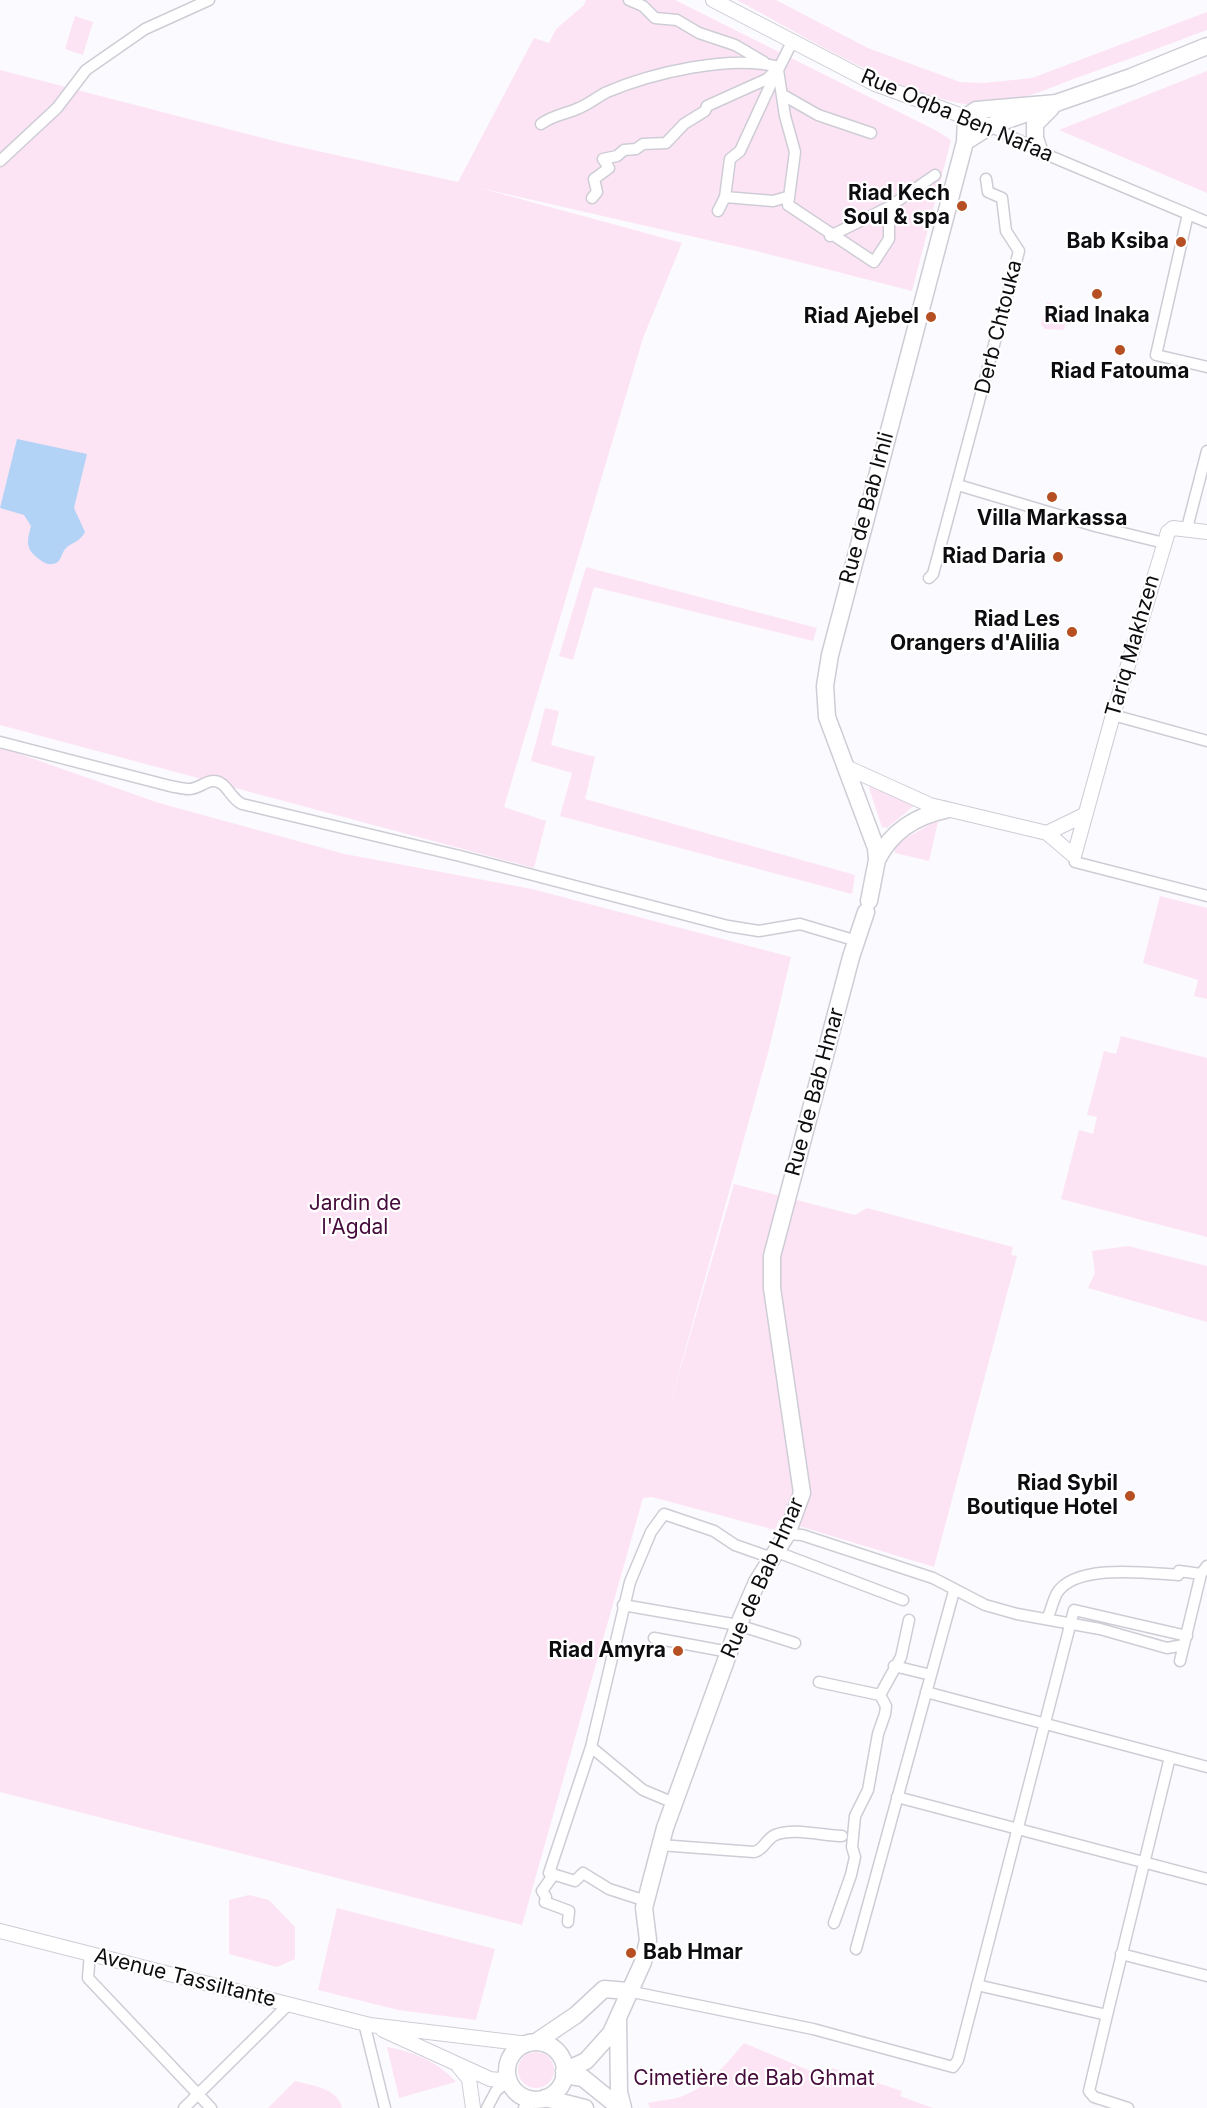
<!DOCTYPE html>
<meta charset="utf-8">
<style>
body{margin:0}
canvas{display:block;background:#fbfafe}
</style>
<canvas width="1207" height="2108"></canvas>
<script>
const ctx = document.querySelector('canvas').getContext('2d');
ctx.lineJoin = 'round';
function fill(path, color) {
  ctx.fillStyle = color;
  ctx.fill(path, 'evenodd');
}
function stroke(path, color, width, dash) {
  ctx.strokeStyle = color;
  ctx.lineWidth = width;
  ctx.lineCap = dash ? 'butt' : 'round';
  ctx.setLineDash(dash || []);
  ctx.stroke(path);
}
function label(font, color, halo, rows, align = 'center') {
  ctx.font = font + ' Inter,sans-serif';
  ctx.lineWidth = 4.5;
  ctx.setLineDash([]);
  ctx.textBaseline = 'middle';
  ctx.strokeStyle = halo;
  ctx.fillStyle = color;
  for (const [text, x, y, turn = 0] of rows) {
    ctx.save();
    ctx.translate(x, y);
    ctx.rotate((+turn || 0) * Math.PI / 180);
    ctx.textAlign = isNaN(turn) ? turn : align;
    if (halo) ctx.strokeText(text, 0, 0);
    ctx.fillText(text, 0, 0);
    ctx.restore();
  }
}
fill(new Path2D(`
 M586,0H675L937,131L951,140L912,291L756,251L480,188L682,243L643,338L504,807L546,821L534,868L0,725V70L282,143L458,182L534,38L549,43L556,29L584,5Z
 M737,0H776L868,48L960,82L984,83L1032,78L1207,12V30C1164,46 1121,62 1079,77C1049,88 1015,104 982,105C919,107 795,31 737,0Z
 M75,16L93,22L83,55L65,49Z
 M1207,71V193L1059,130Z
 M1047,302L1068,309L1064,330L1045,329L1041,324Z
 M586,567L817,628L813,641L594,587L573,660L559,656Z
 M545,708L559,711L551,745L595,757L585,799L855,875L852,894L560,816L572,773L531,761Z
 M0,747L159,803L345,854L532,889L791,957L769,1049L668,1411L734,1184L855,1215L867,1208L1013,1247L1011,1255L1017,1256L934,1567L779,1520L775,1530L652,1497L643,1498L522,1925L0,1792Z
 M874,785L915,805L887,828L882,827L869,788Z
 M934,822H938L929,861L895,853V849L901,841Z
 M1160,896L1207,908V999L1194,996L1198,980L1143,963Z
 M1121,1036L1207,1058V1237L1061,1199L1079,1130L1093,1134L1097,1117L1087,1115L1104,1051L1116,1054Z
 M1128,1246L1207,1266V1322L1088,1288L1095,1273L1092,1251Z
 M249,1895L269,1900L295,1927V1959L277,1967L229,1954V1900Z
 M337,1908L495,1949L476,2020L398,2010L318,1990Z
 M744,2043L827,2078L832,2068L902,2091L900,2096L933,2108H650L648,2103C660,2100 674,2100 685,2095C710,2085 728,2062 744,2043Z
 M387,2047C413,2052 438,2061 456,2082L399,2098Z
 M518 2070a18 18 0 1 1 36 0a18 18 0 1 1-36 0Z
 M295,2081C313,2086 338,2088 342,2108H268Z`), '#fde4f5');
fill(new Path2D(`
 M17,439L87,454L74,508L85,532C80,541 74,542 67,547C60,553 63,563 52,564C47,565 43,562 39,559C25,549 27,541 31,526L24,515L0,508Z`), '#b2d3f5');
const minor = new Path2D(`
 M629,0L643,6L655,18L677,20L699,33L735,45L764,62
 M792,42L778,70L785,116L795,152L788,205L874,262L889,239V207
 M783,95L818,115L871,133
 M541,124C555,114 564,115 579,108C589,104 597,97 607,92C652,73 731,54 779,67L767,79L707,106L705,111L684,124L666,143L643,144L636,149L624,150L617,156L603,159L609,168L594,179L597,192L592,198
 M990,126L1050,156L1207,222
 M0,161L57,108L86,70L145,29L209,0
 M725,197L773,201L787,197
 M718,211L725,197L730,159L740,151L776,73
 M1188,214L1156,355L1207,367
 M830,236L889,207L935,175
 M958,485L1095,526L1164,543
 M1187,528L1207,451
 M929,578L933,574L1019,251L1006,231L1002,198L988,192L986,179
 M1113,715L1207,741
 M0,742L170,786C176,787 183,789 189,789C201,789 210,775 222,784C229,789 232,799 242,804L460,856L728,926L759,931L800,924L857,941
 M1074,856L1075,862L1207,896
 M787,1534L802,1535L933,1578L985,1605L1017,1614L1100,1629L1167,1648L1184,1645
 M777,1552L903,1600
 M623,1605L738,1625L795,1643
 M1047,1619C1051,1611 1053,1600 1057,1593C1076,1563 1148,1573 1178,1575L1179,1571L1201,1574
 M654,1638L729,1652
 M1180,1661L1201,1574L1207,1566
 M894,1666L931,1675
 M819,1682L880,1695
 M926,1692L1207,1767
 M591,1747L643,1790L674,1803
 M897,1797L1207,1879
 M660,1845L754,1852C764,1850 766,1839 775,1835C794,1827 823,1836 842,1836
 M554,1874L542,1891L546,1897L545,1902L569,1911L568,1922
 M646,1901L609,1889L583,1873L575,1881L549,1873L591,1747L630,1582L651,1532L664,1514L714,1531L735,1545L772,1558
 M834,1923L851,1875L855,1857L852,1847L855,1816L868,1790L878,1734L885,1714L886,1706L880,1695L901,1657L909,1620
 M856,1949L954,1591
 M90,1953L88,1978L211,2108
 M1121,1954L1207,1976
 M977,1985L1107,2015L1170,1757
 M628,1991L813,2029L953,2067L958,2060L1074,1610L1187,1636
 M1107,2015L1089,2091L1094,2097L1128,2108
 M364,2023L385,2108
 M184,2108L289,2004
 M487,2108L496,2091L509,2080
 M524,2108L536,2100`);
const tertiary = new Path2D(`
 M713,0L875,84L990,126
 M846,767L930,805L1047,833L1074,856L1113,715L1168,532L1173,528L1207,532
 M1047,833L1084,815
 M0,1931L370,2025L528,2044
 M383,2030L490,2079L499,2080L508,2077
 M459,2067L469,2079L473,2108`);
const secondary = new Path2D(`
 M965,142L990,126L1131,77L1207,46
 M1039,150L1035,138V124L1051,108
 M877,860C891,832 916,816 945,810
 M869,901L877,860L876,848L827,717L825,686L830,655L965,142L966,117L976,110L1057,103
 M618,2020L619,2092L623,2108
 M536,2042L576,2015L604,1989L628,1991
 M507 2071a29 29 0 1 1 58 0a29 29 0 1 1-58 0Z
 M564,2071L586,2061L611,2033L643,1962L648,1940L644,1908L665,1828L741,1619L757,1582L787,1534L802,1493L772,1288V1256L851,957L866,912
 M564,2075L583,2078L620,2108
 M545,2098L585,2108`);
stroke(minor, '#cecdd6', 13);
stroke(tertiary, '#cecdd6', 16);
stroke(secondary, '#cecdd6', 19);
stroke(minor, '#fff', 10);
stroke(tertiary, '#fff', 14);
stroke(secondary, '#fff', 16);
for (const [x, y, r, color] of [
 [962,206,6,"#b65023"],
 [1181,242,6,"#b65023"],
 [1097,294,6,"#b65023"],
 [931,317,6,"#b65023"],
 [1120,350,6,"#b65023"],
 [1052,497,6,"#b65023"],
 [1058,557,6,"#b65023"],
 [1072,632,6,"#b65023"],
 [1130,1496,6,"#b65023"],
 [678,1651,6,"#b65023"],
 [631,1953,6,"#b65023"]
]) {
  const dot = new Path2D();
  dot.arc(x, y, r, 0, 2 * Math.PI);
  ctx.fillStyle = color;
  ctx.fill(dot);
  stroke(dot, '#fff', 2);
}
label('21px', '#0d0d10', '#fff', [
 ["Rue Oqba Ben Nafaa",957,116,23],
 ["Derb Chtouka",999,327,-76],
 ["Rue de Bab Irhli",867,508,-75],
 ["Tariq Makhzen",1133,646,-74],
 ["Rue de Bab Hmar",815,1092,-75],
 ["Rue de Bab Hmar",763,1578,-66],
 ["Avenue Tassiltante",185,1978,14]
]);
label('bold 21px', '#0d0d10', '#fff', [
 ["Riad Kech",950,194],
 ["Soul & spa",950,218],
 ["Bab Ksiba",1169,242],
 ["Riad Inaka",1097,316,"center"],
 ["Riad Ajebel",919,317],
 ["Riad Fatouma",1120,372,"center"],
 ["Villa Markassa",1052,519,"center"],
 ["Riad Daria",1046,557],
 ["Riad Les",1060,620],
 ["Orangers d'Alilia",1060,644],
 ["Riad Sybil",1118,1484],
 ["Boutique Hotel",1118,1508],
 ["Riad Amyra",666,1651],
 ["Bab Hmar",643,1953,"left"]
], 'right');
label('21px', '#460c3b', '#fff', [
 ["Jardin de",355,1204],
 ["l'Agdal",355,1228],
 ["Cimetière de Bab Ghmat",754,2079]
]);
</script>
